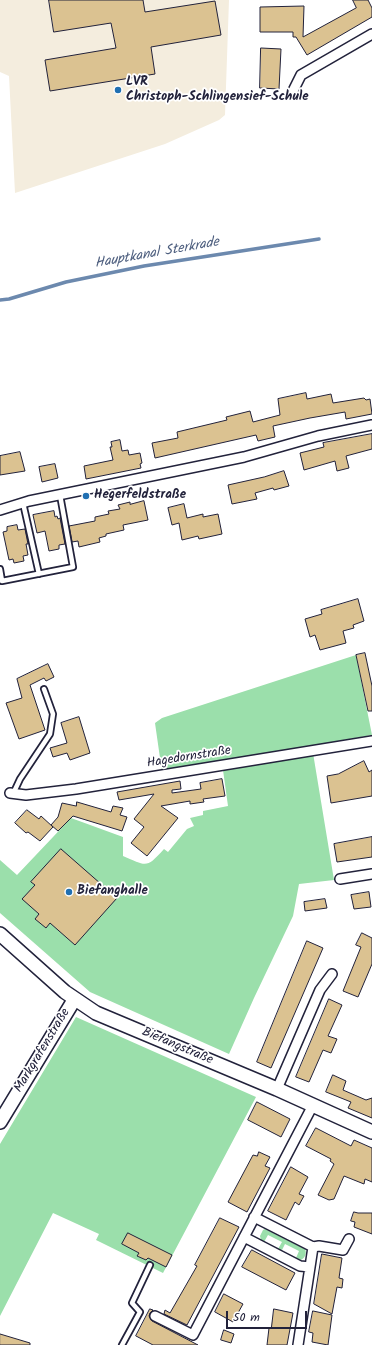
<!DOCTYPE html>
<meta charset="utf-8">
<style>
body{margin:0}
#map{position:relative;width:372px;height:1345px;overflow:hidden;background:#fff;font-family:Kalam,sans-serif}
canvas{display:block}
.scale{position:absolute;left:226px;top:1311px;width:81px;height:18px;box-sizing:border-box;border:2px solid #22223b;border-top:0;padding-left:5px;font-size:12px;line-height:14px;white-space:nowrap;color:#22223b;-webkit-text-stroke:3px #fff;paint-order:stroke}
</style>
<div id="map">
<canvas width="372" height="1345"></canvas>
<div class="scale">50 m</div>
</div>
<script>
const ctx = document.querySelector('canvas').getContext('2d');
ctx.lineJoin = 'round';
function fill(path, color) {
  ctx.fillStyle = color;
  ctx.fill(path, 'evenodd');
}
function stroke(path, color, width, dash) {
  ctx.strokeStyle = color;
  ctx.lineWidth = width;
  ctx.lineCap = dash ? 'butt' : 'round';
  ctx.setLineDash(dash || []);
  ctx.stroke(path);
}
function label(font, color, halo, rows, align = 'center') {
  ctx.font = font + ' Kalam,sans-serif';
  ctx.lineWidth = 3.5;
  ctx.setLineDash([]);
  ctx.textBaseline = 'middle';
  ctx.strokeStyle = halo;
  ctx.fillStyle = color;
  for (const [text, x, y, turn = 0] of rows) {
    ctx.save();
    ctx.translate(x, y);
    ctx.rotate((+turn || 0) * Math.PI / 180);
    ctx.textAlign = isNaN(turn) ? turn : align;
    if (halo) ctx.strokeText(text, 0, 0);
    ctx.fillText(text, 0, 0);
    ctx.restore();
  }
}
fill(new Path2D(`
 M0,0H229L225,115L219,120L165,144L15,193L9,76L0,72Z`), '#f4edde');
fill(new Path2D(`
 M356,655L372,735L162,772L155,723L162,718Z
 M313,753L334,880L299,884L293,916L254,998L229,1054L90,992L0,913V860L17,875L71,818L123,837V856C147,866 146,869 164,849L168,852L187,829L194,826L190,818L203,815V811L228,806L223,770Z
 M76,1017L256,1097L163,1273L96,1240L99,1234L53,1213L0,1316V1144Z
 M265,1229L305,1249C307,1253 305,1258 301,1260L296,1258L299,1251L285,1244L282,1250L278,1249L282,1242L268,1235L264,1242L261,1240L260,1236L263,1230Z`), '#9bdfab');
stroke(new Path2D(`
 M0,300L9,299L66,282L144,266L319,239`), '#6c89ae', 3.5);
const building = new Path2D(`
 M49,0H143L145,12L215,1L221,35L151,47L155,74L50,91L45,60L116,48L111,23L54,32Z
 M353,0H368L372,8V17L307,55L296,37H293V32H260V7L304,6L303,37L356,8Z
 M261,48L281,49L279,89L260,88Z
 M306,393L307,399L331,394L333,403L364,398L366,400L370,399L372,414L346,419L345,412L310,418L273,426L275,437L258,441L256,435L155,458L152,443L178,438L177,432L227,420L226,417L250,411L253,422L280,415L278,399Z
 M372,434V449L346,456L349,468L337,471L335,461L304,470L300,453L324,447L323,443Z
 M120,440L122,451L128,450L129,455L140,453L142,463L140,464L141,468L86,479L84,466L113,460L110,447H112L111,442Z
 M20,452L25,471L0,475V456Z
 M55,464L58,478L42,482L39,467Z
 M284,471L289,486L274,490L273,488L255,493L257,499L232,504L228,485L264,477Z
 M144,501L148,520L123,525L124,530L106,534V536L99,538L100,542L79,547L78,541L72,542L69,526L95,521V517L109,514L108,511L120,509L118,505L130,502V504Z
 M184,504L187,518L203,514V517L218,514L222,534L199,539L198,536L182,540L179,523L172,525L168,508Z
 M54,511L55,517L57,516L58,519L60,518L65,544L59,545V549L49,551L45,531L37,533L33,515Z
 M17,525L18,530L25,529L28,544H26L28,555L23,556L24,561L14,563L13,559L9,560L3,532L7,531V527Z
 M358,599L364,621L353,625L354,628L343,631L346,643L320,650L315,635L310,637L305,619L322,614L321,610Z
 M365,653L372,686V711H368L356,655Z
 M48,664L54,677L46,681L44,678L30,685L45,730L19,739L6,703L22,698L17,679Z
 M79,717L90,753L70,760L67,753L53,757L50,748L67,743L61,723Z
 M364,761L369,772L372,770V796L331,803L327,776L338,774Z
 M222,779L225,796L203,799L204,802L190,804V801L161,806L178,818L147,856L131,843L144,827L134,819L154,794L119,800L117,792L180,781L181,789L172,790V793L201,789L200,783Z
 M77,802L111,812L113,806L123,808L120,815L127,817L122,831L73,816L58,831L51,825L58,817L62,803L76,806Z
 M27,810L39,819L41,816L53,827L40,841L28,832L26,833L15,823Z
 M372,837V857L337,862L334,844Z
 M61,849L117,898L75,945L50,923L46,928L35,919L39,914L22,899L35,885L31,882Z
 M369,892L371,907L354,909L351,895Z
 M325,899L327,908L305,911L304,902Z
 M362,933L372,938V964L358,997L343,991L361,947L356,945Z
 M307,941L323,948L271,1068L257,1062Z
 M329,999L342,1005L328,1036L337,1039L331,1053L323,1050L309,1082L296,1077Z
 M333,1075L346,1081L343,1090L366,1100L372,1098V1118L348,1108L351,1102L326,1092Z
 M257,1102L290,1119L281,1137L248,1120Z
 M316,1128L351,1146L354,1140L372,1148V1182L365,1179L364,1184L344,1176L334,1199L329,1200L318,1195L334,1164L330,1161L331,1159L306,1146Z
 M259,1152L270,1157L265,1166L270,1168L247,1212L228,1202L253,1155L257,1156Z
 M291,1167L308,1177L299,1194L304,1196L299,1205L295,1202L286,1220L268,1211Z
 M354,1212L358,1213H372V1234L354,1227L355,1222L351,1221Z
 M220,1218L239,1227L187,1325L164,1314L165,1310L170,1313L197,1266L195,1265Z
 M128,1233L172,1255L166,1267L148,1258L146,1260L137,1256L139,1253L122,1244Z
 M252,1250L295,1273L286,1290L242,1267Z
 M322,1254L342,1258L339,1278L343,1279L342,1288L337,1287L332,1314L314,1304Z
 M224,1294L243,1304L233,1322L215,1312Z
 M150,1309L153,1310L150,1313L149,1316L152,1321L198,1345H153L136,1336Z
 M274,1309L293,1313L287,1345H267L269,1328H271Z
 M313,1311L332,1315L328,1345L312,1342L313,1333L309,1332Z
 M224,1330L234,1334L231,1343L221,1340Z
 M0,1334L30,1343V1345H0Z`);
fill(building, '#dbc291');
stroke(building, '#22223b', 1);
const lane = new Path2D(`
 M23,503L39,574
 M0,569L2,581L73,567L60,495
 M13,794L20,779L50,734L53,714L44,689
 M122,1345L140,1312L132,1303L150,1265`);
const street = new Path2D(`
 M293,91L301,75L372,34
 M0,510L29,501L244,457L318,436L372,425
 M10,793L26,795L76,789L372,741
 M340,879L372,874
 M277,1089L320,990L332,974
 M254,1217L313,1247L310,1267
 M244,1237L300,1266L310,1267L298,1345
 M313,1247L319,1246L343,1250L349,1239
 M155,1316L193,1335L313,1105`);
const secondary = new Path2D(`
 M0,934L65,992L96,1013L277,1089L372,1132
 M0,1122L74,1000`);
stroke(lane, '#22223b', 8);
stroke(street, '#22223b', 12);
stroke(secondary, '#22223b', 16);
stroke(lane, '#fff', 4.5);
stroke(street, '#fff', 9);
stroke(secondary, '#fff', 13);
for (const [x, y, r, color] of [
 [118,90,4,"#1f6fb2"],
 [86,496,4,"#1f6fb2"],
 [69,892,4,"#1f6fb2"]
]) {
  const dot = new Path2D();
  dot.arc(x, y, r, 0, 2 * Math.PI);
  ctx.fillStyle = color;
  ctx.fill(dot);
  stroke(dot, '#fff', 1.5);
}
label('bold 13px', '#22223b', '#fff', [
 ["LVR",126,83],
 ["Christoph-Schlingensief-Schule",126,98],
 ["Hegerfeldstraße",94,496],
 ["Biefanghalle",77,892]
], 'left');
label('13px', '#22223b', '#fff', [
 ["Hagedornstraße",189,758,-9],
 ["Biefangstraße",177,1047,23],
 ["Markgrafenstraße",43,1051,-59]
]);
label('italic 14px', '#4d5e7e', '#fff', [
 ["Hauptkanal Sterkrade",157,254,-10]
]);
</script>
